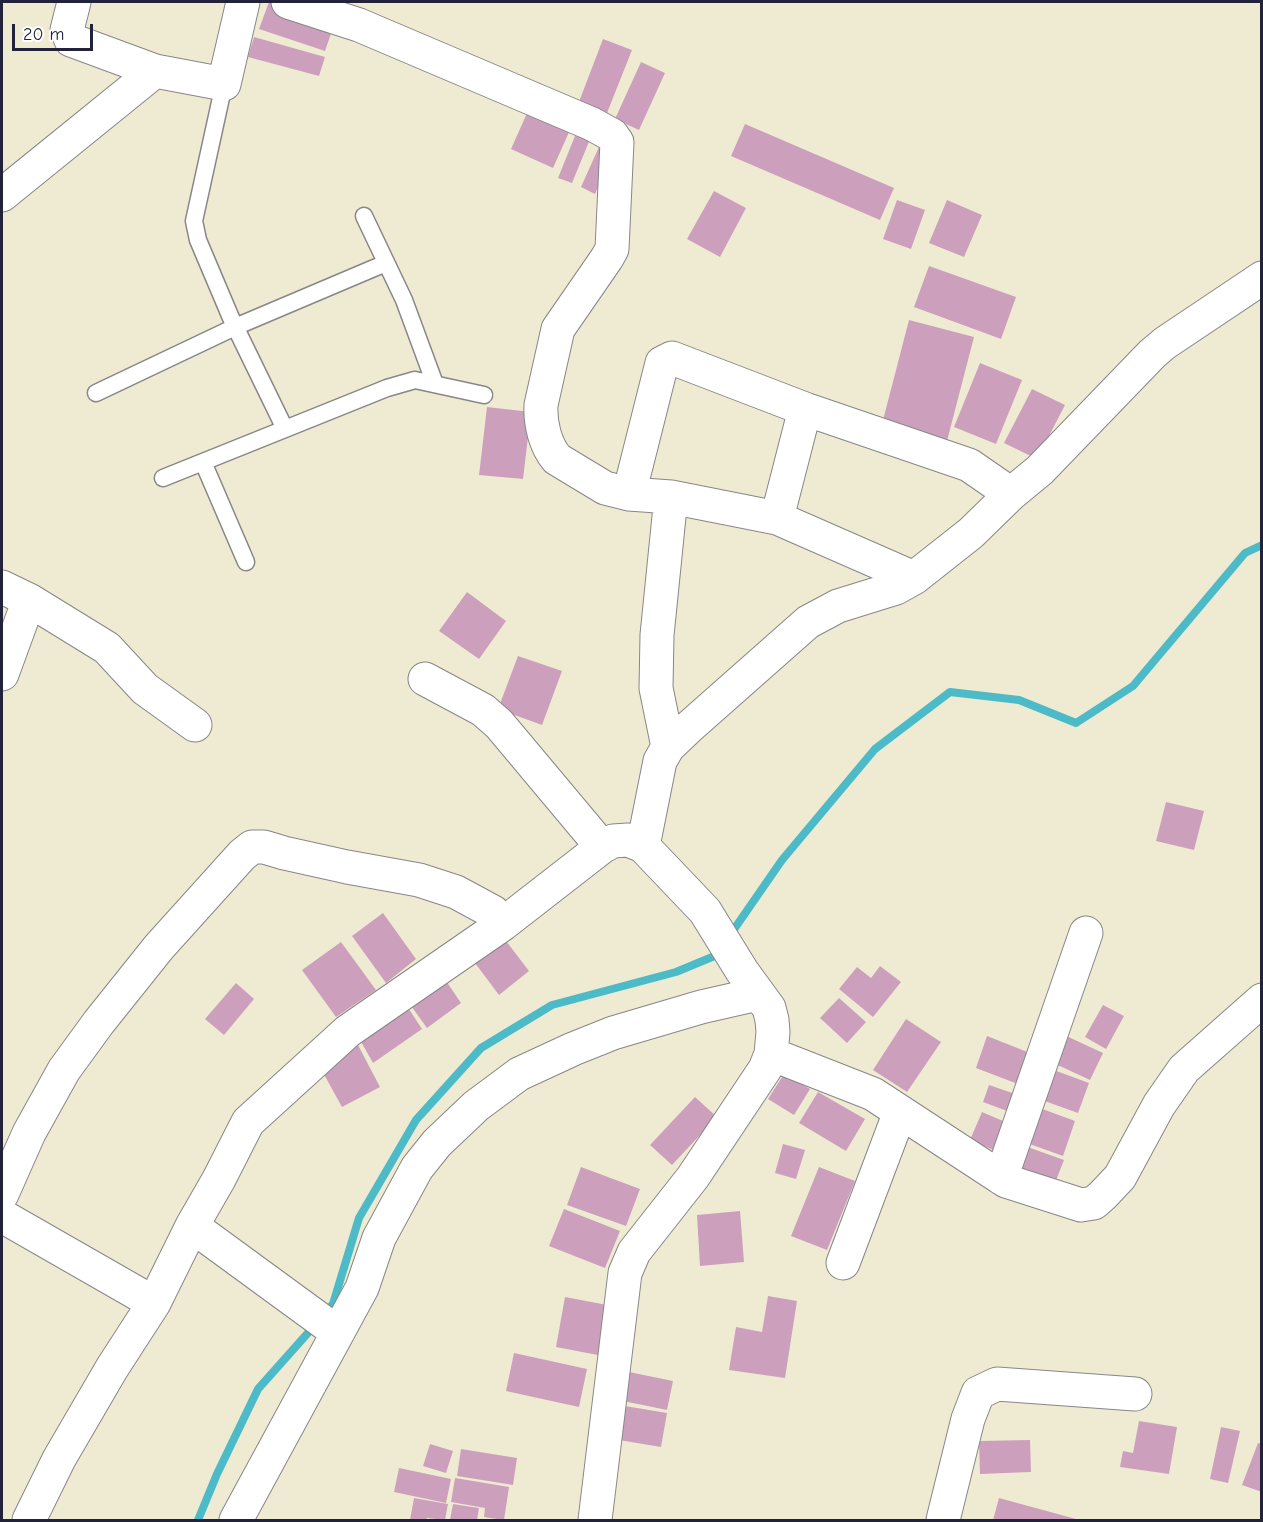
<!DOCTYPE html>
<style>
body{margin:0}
#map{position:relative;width:1263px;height:1522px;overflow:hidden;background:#efebd3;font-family:"Comic Neue",sans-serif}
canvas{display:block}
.frame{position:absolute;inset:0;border:3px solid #22223b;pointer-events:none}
.scale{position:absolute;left:12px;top:24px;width:81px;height:27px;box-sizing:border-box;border:3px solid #22223b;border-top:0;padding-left:8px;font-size:18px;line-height:21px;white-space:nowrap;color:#22223b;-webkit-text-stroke:4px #fff;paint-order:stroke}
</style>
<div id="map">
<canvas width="1263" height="1522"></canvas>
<div class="frame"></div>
<div class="scale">20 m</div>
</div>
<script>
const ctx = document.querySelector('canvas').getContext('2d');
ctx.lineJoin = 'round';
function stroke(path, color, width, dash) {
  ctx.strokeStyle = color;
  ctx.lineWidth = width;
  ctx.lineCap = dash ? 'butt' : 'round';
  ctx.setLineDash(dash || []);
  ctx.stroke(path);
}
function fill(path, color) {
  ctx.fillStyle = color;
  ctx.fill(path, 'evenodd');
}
stroke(new Path2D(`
 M728,938L782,860L875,749L950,692L1019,700L1076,723L1133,686L1245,553L1262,545
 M323,1315L333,1304L359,1218L416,1120L481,1048L552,1005L676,972L717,955L721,948
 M198,1520L217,1474L258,1389L315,1325`), '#4dbbc7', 8);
fill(new Path2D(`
 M269,2H275L335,22L325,51L259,29Z
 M254,37L325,57L319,76L248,57Z
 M603,39L632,50L605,118L577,107Z
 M641,62L665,73L639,130L615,119Z
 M532,102L574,121L553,168L511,149Z
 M745,124L894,188L880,220L731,156Z
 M579,126L593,132L572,183L558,178Z
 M603,138L617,144L595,194L581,187Z
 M714,191L746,208L720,257L687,239Z
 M897,200L925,210L911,249L883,239Z
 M947,200L982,215L964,257L929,243Z
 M929,266L1016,297L1001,339L914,307Z
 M909,320L974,337L947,441L882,424Z
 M980,363L1022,380L996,444L954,427Z
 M1032,389L1065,405L1037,459L1004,443Z
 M487,407L531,412L523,479L479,475Z
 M467,592L506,621L479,659L439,631Z
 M518,656L562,671L542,725L498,709Z
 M1166,802L1204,811L1194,850L1156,841Z
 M383,913L416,959L386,983L352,936Z
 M503,937L529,971L499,995L472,959Z
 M341,942L376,990L336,1017L302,970Z
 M880,966L901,982L873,1017L839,989L857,967L871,978Z
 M440,972L461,1003L427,1028L404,996Z
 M236,983L254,999L224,1035L205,1019Z
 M839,998L866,1022L847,1043L820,1018Z
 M403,1000L422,1029L373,1063L355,1031Z
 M1103,1005L1124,1016L1106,1049L1085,1037Z
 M906,1019L941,1042L907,1092L873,1070Z
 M1062,1034L1103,1053L1090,1080L1049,1061Z
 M987,1036L1035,1055L1023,1086L976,1068Z
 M358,1045L380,1087L342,1107L321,1069Z
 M1051,1069L1089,1083L1078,1113L1039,1099Z
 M784,1074L810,1089L794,1115L768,1099Z
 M989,1085L1021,1096L1015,1114L983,1102Z
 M818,1092L865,1119L846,1151L799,1123Z
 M695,1097L717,1117L672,1165L650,1145Z
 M1037,1107L1075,1121L1063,1156L1024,1142Z
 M982,1112L1010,1124L998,1152L970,1140Z
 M783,1144L805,1150L796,1179L775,1173Z
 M1022,1145L1064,1160L1055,1183L1014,1168Z
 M581,1167L640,1189L626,1226L567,1205Z
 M819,1167L855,1181L827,1250L791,1236Z
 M564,1209L620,1231L605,1268L549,1246Z
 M740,1211L744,1262L700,1266L697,1215Z
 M768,1296L797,1301L785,1378L729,1370L736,1327L762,1332Z
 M565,1297L607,1305L598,1355L556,1347Z
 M514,1353L587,1369L579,1407L506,1391Z
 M629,1372L673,1381L667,1410L623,1401Z
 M625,1406L667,1413L661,1447L619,1440Z
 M1139,1421L1177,1427L1169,1474L1120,1467L1123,1451L1133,1453Z
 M1221,1427L1240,1431L1228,1483L1210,1479Z
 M1030,1440L1031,1472L980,1474L979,1441Z
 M1258,1443L1262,1444V1492L1242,1485Z
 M430,1444L453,1451L446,1473L423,1466Z
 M461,1449L517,1458L513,1485L457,1476Z
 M399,1468L451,1479L446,1503L394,1492Z
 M455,1478L509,1487L504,1520L484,1517L485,1508L451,1502Z
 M414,1498L448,1504L445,1520L427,1518L426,1520H410Z
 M999,1498L1076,1519L1075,1520H993Z
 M453,1504L479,1508L477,1520H450Z`), '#cca0bc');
const service = new Path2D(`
 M224,84L194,221L198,240L231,318L285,429L387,388L415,380L484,395
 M364,216L404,300L435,384
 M96,393L235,327L386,263
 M203,462L246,562
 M163,478L285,429`);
const minor = new Path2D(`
 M74,2L67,30L71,40L155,71L224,84L243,2
 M288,2L359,25L592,124L612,135L617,142L612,249L607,258L558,329L541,405C540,423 545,445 557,459L605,488L629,494L671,497
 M2,195L155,71
 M629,494L662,363L672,358L805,409
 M914,578L777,518L805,409L969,465L1011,494
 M2,587L29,600L2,674
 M29,600L107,648L145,689L195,725
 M425,679L483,710L499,724L602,847
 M668,747L656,688L657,635L671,497L777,518
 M643,846L660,761L668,747L687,729L808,622L838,606L896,588L914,578L971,533L1011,494L1040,470L1152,354L1165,343L1262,278
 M771,1054L873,1094L1006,1181L1081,1205L1094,1203L1103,1195L1120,1177L1159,1105L1184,1069L1262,1000
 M1001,1178L1086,933
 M2,1194L29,1133L64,1070L99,1022L159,947L242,855L252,847H264L284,853L347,867L419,880L456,892L493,912L503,924L602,847L613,841L628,840L643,846L705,911L742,971L769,1008L772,1020L773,1032L771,1054L765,1069L693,1177L634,1252L625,1273L595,1520
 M2,1216L154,1303
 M192,1226L337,1332
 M843,1263L900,1112
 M29,1520L59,1459L112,1368L154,1303L192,1226L219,1179L248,1122L348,1031L503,924
 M236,1520L362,1288L379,1238L417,1168L437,1143L476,1106L519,1074L573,1049L613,1033L701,1007L758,994
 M943,1520L968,1419L978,1393L997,1384L1135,1394`);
stroke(service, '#888687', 19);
stroke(minor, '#888687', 35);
stroke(service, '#fff', 16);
stroke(minor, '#fff', 33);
</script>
